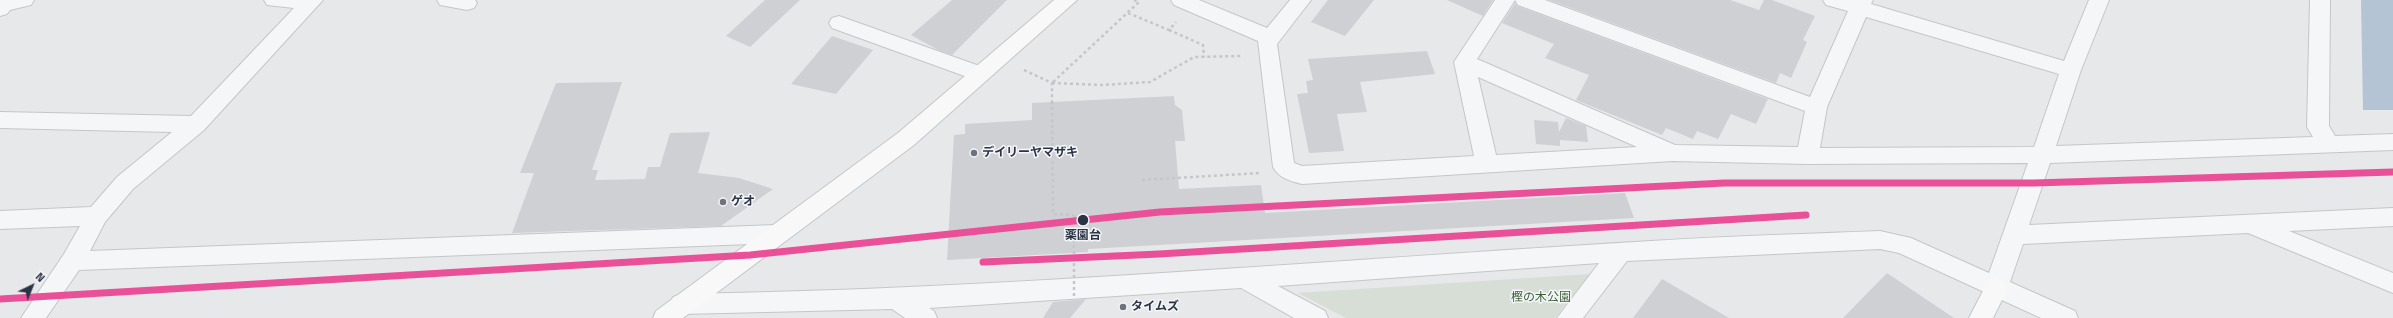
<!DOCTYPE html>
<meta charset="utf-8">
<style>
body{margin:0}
#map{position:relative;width:2393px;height:318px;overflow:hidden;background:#e6e8ea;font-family:"Titillium Web",sans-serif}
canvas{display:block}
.north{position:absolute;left:12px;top:266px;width:40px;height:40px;-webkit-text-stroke:3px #f4f6f9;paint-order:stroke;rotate:43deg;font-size:11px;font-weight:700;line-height:16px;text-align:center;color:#2b3445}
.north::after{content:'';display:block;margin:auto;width:14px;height:18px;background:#2b3445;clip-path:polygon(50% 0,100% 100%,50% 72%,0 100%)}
</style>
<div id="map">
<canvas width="2393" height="318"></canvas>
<div class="north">N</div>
</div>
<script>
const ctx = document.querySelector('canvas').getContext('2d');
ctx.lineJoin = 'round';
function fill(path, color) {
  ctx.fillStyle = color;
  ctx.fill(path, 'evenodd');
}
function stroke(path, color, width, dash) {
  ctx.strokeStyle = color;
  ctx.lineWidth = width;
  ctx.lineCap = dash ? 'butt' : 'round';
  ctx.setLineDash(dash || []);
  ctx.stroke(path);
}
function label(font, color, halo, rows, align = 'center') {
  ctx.font = font + ' "Titillium Web","Noto Sans JP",sans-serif';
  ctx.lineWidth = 3;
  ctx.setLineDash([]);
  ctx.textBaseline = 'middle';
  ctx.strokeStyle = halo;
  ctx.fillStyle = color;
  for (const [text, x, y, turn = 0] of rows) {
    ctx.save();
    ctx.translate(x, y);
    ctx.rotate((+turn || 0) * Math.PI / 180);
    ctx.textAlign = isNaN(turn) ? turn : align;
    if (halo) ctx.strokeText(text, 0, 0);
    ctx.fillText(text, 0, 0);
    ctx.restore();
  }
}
fill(new Path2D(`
 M1590,274L1555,318H1346L1298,293Z`), '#d6ded6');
fill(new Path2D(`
 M2361,0H2393V110H2363Z`), '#b4c4d5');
fill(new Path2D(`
 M765,0H800L750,47L726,36Z
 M952,0H1007L952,55L938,50L911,35Z
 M1328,0H1374L1345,36L1311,22Z
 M1447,0H1493L1483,16Z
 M1549,0H1730L1759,10L1764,0H1772L1815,16L1803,40L1807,42L1791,78L1780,73L1776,83Z
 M1515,3L1517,6L1768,99L1756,124L1731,114L1718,139L1697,131L1693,139L1666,128L1662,135L1576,100L1589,75L1545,58L1554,44L1502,23Z
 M832,36L873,50L836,94L791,84Z
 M1427,51L1435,74L1360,82L1367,112L1337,114L1344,151L1309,153L1297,94L1308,93L1306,81L1313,80L1308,59Z
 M622,82L592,170H598L595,180L645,179L648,167H660L670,133L710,132L698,173L739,178L773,189L721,226L512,233L534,173H520L556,83Z
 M1174,96L1175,105L1182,110L1185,141H1175L1179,189L1261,185L1265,213L1625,193L1634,218L1088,249V252L947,260L954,135L965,134V124L1032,120V103Z
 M1566,118L1586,126L1588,142L1560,140V146L1536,144L1534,120L1558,122L1559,132Z
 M1887,273L1954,318H1843Z
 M1662,279L1729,318H1633Z
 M1086,299L1070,318H1043L1053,302Z`), '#ced0d3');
const street = new Path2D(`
 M0,0H34L31,5L10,10L7,14L0,16Z
 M264,0H323L204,130L133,189L105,222L90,251L776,225L784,227L788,234L784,241L776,243L79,270L46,318H21L64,254L80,226L0,229V211L91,207L117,177L172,132L0,128V112L191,116L294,8L267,5Z
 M437,0H475L477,3L474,8L467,10L440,5Z
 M1171,0H1199L1267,28L1290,0H1311L1277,44L1294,163L1302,166L1474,156L1454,62L1495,0H1515L1477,59L1675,145L1798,147L1805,111L1518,5L1515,0H1545L1810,97L1848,11L1826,5L1823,0H1873L1871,4L2064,61L2089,0H2109L2081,70L2056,146L2313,137L2307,127L2310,0H2330L2329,126L2335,136L2393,134V150L2050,163L2029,225L2393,208V226L2289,231L2393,273V293L2248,233L2023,244L2010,282L2075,311L2078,318H2041L1899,253L1880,249L1627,261L1583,318H1557L1599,263L1278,286L1325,311L1328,318H1294L1241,288L929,308L934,311L937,318H905L892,309L682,314L673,311L670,304L673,297L682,294C1006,289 1328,260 1651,241C1727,236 1804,234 1880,231L1911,238L1989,273L2028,163L1808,164L1672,161L1302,184C1290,181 1279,178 1273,167L1258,41L1174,5ZM1866,17L2059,74L2034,147L1820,148L1827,107ZM1478,77L1637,147L1496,155Z
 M839,16L988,69L991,74L988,79L981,82L832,28L829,23L832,18Z`);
const secondary = new Path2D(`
 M1054,0H1077L914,145L683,318H653L656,311L898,133Z
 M1996,278L2004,281L2008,288L1993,318H1969L1988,281Z`);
stroke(street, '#c4c6c8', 2);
stroke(secondary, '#c4c6c8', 2);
stroke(new Path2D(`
 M1128,13L1169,30L1176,22
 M1169,30L1203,45L1204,57
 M1024,70L1052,83V101
 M1053,82L1139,2L1134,0
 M1052,83L1103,85L1150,82L1194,57L1243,56
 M1052,101L1053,214L1074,215
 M1142,180L1260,173
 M1074,240H1082`), '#c5c6ca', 2.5, [3, 3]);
fill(street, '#f5f6f7');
fill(secondary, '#f8f8f8');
stroke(new Path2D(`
 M1074,215V296`), '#c5c6ca', 2.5, [3, 3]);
stroke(new Path2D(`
 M983,262L1159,254L1806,215
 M0,299L750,255L1160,212L1724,183H2034L2393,172`), '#e95098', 7);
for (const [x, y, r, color] of [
 [974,153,4,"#6c737f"],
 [723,202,4,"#6c737f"],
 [1083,220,6,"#2b3445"],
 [1123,307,4,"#6c737f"]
]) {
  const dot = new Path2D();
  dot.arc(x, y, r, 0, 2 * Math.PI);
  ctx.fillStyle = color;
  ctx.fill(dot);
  stroke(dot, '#f4f6f9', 1.5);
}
label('bold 12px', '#2b3445', '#f4f6f9', [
 ["デイリーヤマザキ",982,153],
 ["ゲオ",731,202],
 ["タイムズ",1131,307]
], 'left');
label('bold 12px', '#2b3445', '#f4f6f9', [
 ["薬園台",1083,236]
]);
label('12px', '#3f6138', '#f4f6f9', [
 ["樫の木公園",1541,298]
]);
</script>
